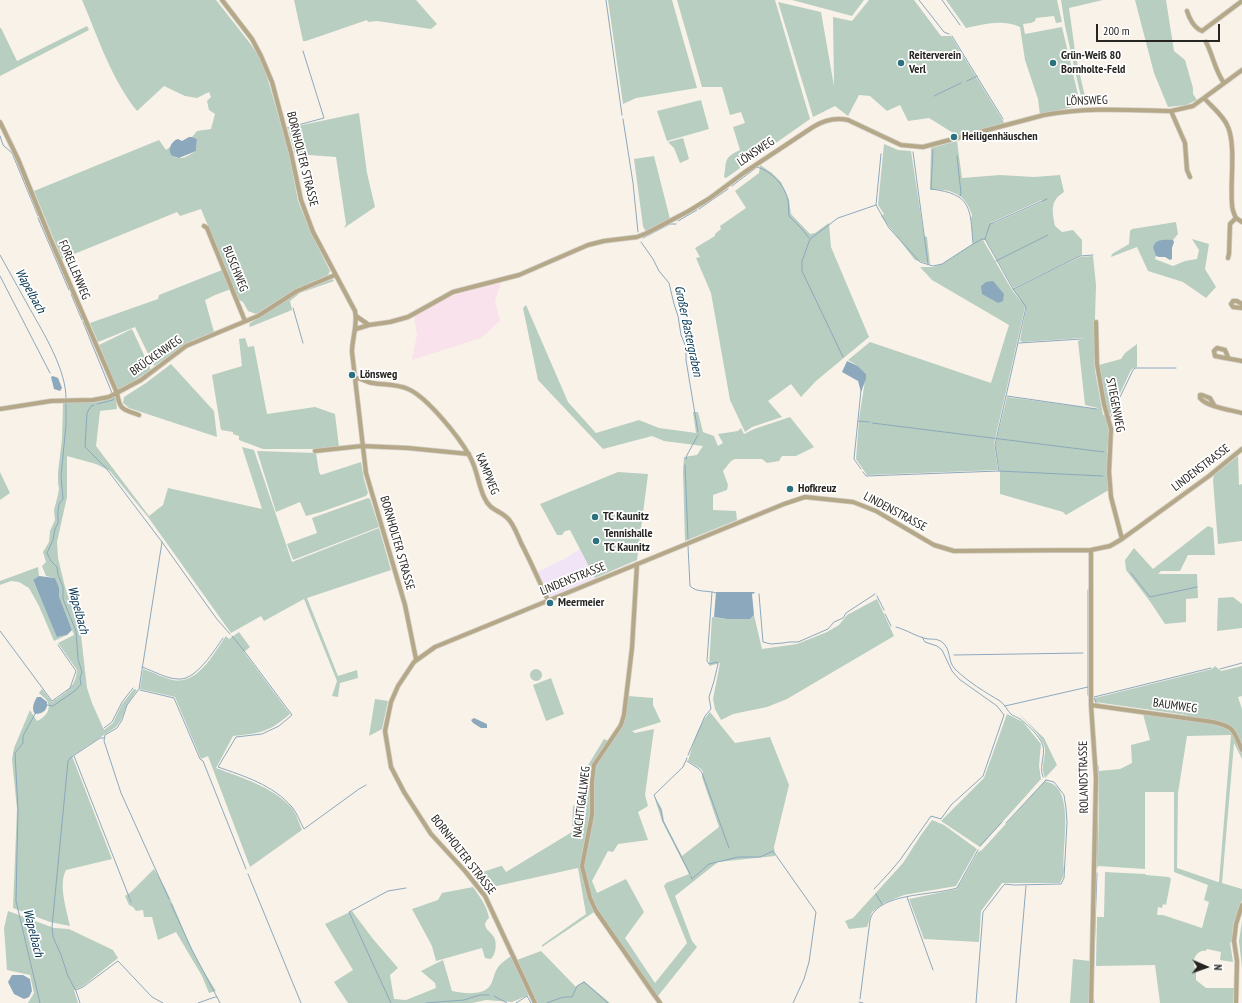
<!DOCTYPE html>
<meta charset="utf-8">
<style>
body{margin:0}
#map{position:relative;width:1242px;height:1003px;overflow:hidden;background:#f9f2e9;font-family:"PT Sans Narrow",sans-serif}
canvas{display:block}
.north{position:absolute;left:1186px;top:947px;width:40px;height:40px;-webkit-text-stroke:3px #fff;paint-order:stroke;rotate:92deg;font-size:11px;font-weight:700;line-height:16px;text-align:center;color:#272521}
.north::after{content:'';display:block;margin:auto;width:14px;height:18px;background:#272521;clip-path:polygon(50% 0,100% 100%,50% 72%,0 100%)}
.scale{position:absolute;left:1096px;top:24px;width:124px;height:18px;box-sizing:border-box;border:2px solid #272521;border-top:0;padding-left:5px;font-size:12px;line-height:14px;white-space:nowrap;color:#272521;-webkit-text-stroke:3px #fff;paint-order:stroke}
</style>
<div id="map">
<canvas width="1242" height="1003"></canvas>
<div class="north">N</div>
<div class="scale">200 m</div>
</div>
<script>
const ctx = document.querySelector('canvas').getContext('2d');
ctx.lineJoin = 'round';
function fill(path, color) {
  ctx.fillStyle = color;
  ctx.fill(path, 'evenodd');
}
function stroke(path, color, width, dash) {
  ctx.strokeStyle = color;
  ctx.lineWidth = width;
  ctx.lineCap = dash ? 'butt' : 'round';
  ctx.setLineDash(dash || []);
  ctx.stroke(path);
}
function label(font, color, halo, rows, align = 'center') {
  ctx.font = font + ' "PT Sans Narrow",sans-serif';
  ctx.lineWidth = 3.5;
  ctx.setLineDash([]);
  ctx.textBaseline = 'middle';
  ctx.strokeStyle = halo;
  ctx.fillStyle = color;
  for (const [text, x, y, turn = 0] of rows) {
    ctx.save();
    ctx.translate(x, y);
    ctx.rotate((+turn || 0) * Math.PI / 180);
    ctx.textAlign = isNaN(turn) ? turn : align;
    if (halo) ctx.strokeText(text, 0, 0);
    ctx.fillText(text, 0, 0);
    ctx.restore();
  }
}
fill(new Path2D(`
 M580,549L595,578L550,597L548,596L537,572L564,559Z`), '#f2e4f7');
fill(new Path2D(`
 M501,283L495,301L500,321L481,338L412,360L417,335L414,316L442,300L467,291Z`), '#fae2ec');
fill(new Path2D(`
 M82,0H216L249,42L259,56L266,73L289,153L298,201L311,233L330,271L328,275L296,289L256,314L248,311L243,302L239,300L201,209L180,216L177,212L62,259L34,191L159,140L166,150L170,147V150L172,156C183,161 187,156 196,151L197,139L192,137L197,131L211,129L215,114L209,110L207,101L211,97L209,92L197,98L185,96L164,86L137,111C111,79 98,37 82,0Z
 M294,0H416L437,24L431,29L377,21L368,22L367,20L306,41H303Z
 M608,0H672L697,88L636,98L623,104Z
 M677,0H775L810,119L726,178L724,177C727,160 723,158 740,150L733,127L745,123L741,112L730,115L722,87H702Z
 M792,0H864L852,16Z
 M869,0H914L941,36H951L1005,124L958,136L929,118L908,121L900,105L887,111L870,96L859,95L848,116L835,106L813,117L778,2L821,12L834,86L833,17L852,21Z
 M946,0H1057L1062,22L1056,23L1054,16L1036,18L1035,21L1031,23L1023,24L1025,34L1062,27L1080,103L1077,106L1043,114L1040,115L1038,99L1025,60L1020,27C1003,19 984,24 966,28Z
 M1061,0H1103L1069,8L1076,58L1087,105L1083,106L1065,26Z
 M1135,0H1166L1174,51L1185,60L1193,88V94L1197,100L1186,105L1168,107L1154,73Z
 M87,26L89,30L0,76V28H1L17,61Z
 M701,100L709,129L667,141L657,111Z
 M359,113L367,173L375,207L344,228L346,224L336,157L295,154L288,128Z
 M683,138L689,159L680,163L674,148L668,142Z
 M957,141L962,178L1000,175L1034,177L1060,175L1064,192C1050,201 1052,210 1055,226L1062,232L1073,230L1082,240V255L1013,288L986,240H983L1012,290L1025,307L994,444L998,470L867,475L856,459L859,419L866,374L858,366L848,360L870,342L991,383L1009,325L932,280L920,267H933L942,264L974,243L973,242L971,219L972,215C966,194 951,188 930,190L931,148ZM1042,200V202L994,223H990Z
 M884,144L898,150L911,151L924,236L927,237L930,264L915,260L881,216L884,214L878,205Z
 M654,156L670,219L646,232L643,226L634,159Z
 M760,165L772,173L781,182L789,200L791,214L810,234L815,233L829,223L831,247L869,337L816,381L801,397L791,384L768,401L782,417L752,427L745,432L730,400L711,293L696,258L700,257L695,248L715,236V234L721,229L720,226L746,208L735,191L759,173Z
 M1176,222L1178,234L1173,240H1161L1153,248L1156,256L1155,259L1173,266L1185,261L1197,259L1199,250L1192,239L1209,244L1205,269L1216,287L1206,298L1183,282L1148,271L1137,247L1111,257L1112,254L1129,244L1130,231L1132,229Z
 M1093,256L1096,285L1094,352L1095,371L1103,415H1105C1109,426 1110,437 1107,450L1109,492L1107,491L1066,515L1063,512L1000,494V473L995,446L1007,397L1098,409V408L1085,405L1078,341L1083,339V338L1022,342L1020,340L1026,309L1013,289L1080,257Z
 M222,270L231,289L215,295L205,300L214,332L193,340L154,366L135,327L98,342L90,323L158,299L159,295Z
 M332,279L334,281L300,293L290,301L292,310L250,327L249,324L294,295Z
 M526,305L568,402L596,433L639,420L659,428L696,433L693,412H698L703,432L714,436L718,446L723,443L718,434L738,431L741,428L744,434L754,429L790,417L814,447L796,456H782L779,461L767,463L762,459H735L731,461L723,471L728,485L727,490L713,495V510L736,511L737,520L685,541L683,471L684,457L697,455L703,446L664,441L652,436L603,449L538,380L523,308Z
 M132,329L151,370L118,391L99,345Z
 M245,338L248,347L254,346L267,414L315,407L335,414L339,447L316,449H263L239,440V436L233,434V432L221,430L212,375L242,366L239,339Z
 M1137,344V367L1132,369L1130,372L1109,417L1105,403L1099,365L1121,359L1125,353Z
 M171,364L214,411L217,437L129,408L123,403L124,397L146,383Z
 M116,397L117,409L100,411L96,446L149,516L163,505L168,488L262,509L242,447L254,450L292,562L379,528L391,570L307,598L338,676L357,670L358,678L340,683L338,697L332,696L337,681L304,599L264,621L261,616L231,633L148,517L110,471L96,464L67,456V497L57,542L58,558L65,587L81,635L87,688L92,703L104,730L113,723L122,704L134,689L137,690L127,705L121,720L116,727L72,756L112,859L66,870C58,885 67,911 70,926L50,922L13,908L17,809L12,759L14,748L30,710L37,721C44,718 51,711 48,703C47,699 42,696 39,693L42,689L52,702C65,693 76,687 77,670L58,643L74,635L59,596L55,578L46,576L42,566L46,562L43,552L49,542L50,531L55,520L54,510L58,495L59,488L58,483V472L62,439L63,403L91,402Z
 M257,451L316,453L319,472L321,475L361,462L364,479L368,493L366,496L321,512L306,516L300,502L276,512Z
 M1238,456L1239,485L1242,484V541L1218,544L1213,480L1214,475Z
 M0,472L10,493L0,500Z
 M618,472L648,474L637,560L595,578L570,530L565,531L562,535H557L540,504Z
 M368,498L370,499L379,527L293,560L287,544L317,533L312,518Z
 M1208,526L1213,528L1215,555H1188L1180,571H1161L1158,574H1197L1198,598L1186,599V622L1165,624L1149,600L1126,570L1125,560L1134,548L1153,569Z
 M38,567L39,576L33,581L58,637L67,635L54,641L39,606L29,588L19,582L11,581L0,585V581Z
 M1233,597L1242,604V628L1217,631L1218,598Z
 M877,599L894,636L787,699L767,707L733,714L721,720L715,709L713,699L720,663L709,666L712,617L727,619H750L754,615L762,649L797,644L827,632L839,625L847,615Z
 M239,632L250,647L244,652L290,714C268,733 260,733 233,736L216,768C242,778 271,786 291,807C296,813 299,823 302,830L250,867L208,756L201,759L175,697L140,689L143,669C153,672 163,678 173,680C198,685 214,653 226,636L229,639Z
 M1215,666L1221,671L1242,666V696L1238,697L1242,709V759L1234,743L1222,883L1242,889V900L1233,925L1232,942H1230L1233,962L1220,960L1221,952L1207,949L1206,951C1199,950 1196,955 1193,961L1196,972V980L1206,988H1234L1233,1003H1160L1155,965L1096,966L1097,917H1104L1105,872L1145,874L1146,875L1169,877L1171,879L1166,905L1163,904L1162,908L1158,907L1157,915H1163L1202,928L1209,902L1204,900L1208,885L1174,872V792H1145V869L1098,866L1099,771L1120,769L1132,763L1131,745L1150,740L1143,714L1186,720L1187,715L1095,702V698L1212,669ZM1231,735L1219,882H1218L1177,868L1178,793L1187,736Z
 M530 675a6 6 0 1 1 12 0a6 6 0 1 1-12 0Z
 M551,678L564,714L546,721L533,685Z
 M628,696L653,698V705L661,722L632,731L635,733L654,729L645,795L648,806L638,812L648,840L618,844L613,852L608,851L592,881L597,893L626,879L644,912L625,938L655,983L687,943L664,886L666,883L689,874L662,821L654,796L662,809L664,821L682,856L719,827L702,777L703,772L701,769L688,761C693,745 698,724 710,712L735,743L770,737L789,785L774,847L775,856L718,862L675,896L692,941L697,947L658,996L653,998L596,914L599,913L597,910L542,947V945L586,914L578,868L483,889L473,875L501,866H502L506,872L572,832L573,806L585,803L587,767L604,739L611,742L622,725Z
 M375,699L388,701L382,729L369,736Z
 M1018,713L1044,738L1057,765L1045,778C1041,768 1044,762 1045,752C1047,740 1026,722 1018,713Z
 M1007,714L1023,722L1041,744L1039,766L1041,779L980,847L941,821L984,778Z
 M1045,781C1047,782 1051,783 1053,784C1074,798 1061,849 1064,871L1063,877L1060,883H1002L981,911L979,942L924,939L909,899L957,889L978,852L982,850Z
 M932,820L944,825L977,849L956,886L904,895L884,903L872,912L867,927L849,929L845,921L853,918L903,863L921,835Z
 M154,869C170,893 179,921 191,947C198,962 207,977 216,991L209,993L202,976L176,932L158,940L152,917H144L143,910L136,911L133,907L129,905L125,896L131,892Z
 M473,887C480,897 487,906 489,918C480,926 489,930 494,937C497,943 496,954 491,959L485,958L482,948L436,961L432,946L412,909L438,900L442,893Z
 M8,911L54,928L69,929L113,950L118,958L83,986L74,990L78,1003H28L34,993L30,975L7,970L4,928Z
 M352,911L373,939L398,968L390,975L394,999L406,1000L436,988L435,983L421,971L443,960L452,991C463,993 481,996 489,987C494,981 493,975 497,969C499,964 506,960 511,956L529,995L512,1002L486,1000L472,1003H348L334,982L353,970L325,924Z
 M1242,921V968L1239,941Z
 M541,951L576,987L584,981L610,1003H537L517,960Z
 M1073,959L1090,961L1089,1003H1070Z`), '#b8cec1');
fill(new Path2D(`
 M189,137H192L197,139L196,151L179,158L172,156C167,150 171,141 178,139L182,141Z
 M1173,240L1174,242L1172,248V259L1170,260L1165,257H1159L1156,256L1153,248C1155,238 1165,240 1173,240Z
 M993,281L1004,294L1003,301L998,303L982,294L981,286L986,282Z
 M847,361L858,366L866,374V379L861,392L858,381L842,372Z
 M53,376L58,378L62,388L60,391L54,389L51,377Z
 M39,576L55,578L59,588V596L72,630L67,635L57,637L33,580Z
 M716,592H754L755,593L752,594L754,615L750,619H727L714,617Z
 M37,697H41L47,702C48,710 43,714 35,714C31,709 34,702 37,697Z
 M474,718L487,724V728H481L473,723L471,720Z
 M12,975H23L30,979L32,991L29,997L24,999L14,994L8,982Z`), '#8ca8bd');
stroke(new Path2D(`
 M606,0L622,115
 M919,0L944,32L949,34
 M942,0L960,25
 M952,36L1003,119
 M967,81L977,76
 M934,96L961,83
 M623,119L633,183L638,232
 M287,128L324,118L303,51
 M0,136L3,145L12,153L38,216
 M933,150L931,189C972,194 970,208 973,243
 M913,152L928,264
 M881,154L876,205L889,228L920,262L933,266L942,264L973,244L982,239H985L1013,289L1026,307L995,445L999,471
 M957,156L961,193L960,196
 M732,186L757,167C771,171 785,185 788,200C789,205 788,211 789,216L802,229L809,238
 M699,209L728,189
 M38,218L69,290
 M678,221L697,210
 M643,238L670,224H676
 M985,239L990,224L1047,199
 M641,242L653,259L659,271L669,283L674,304L678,316L681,335L686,347V360L698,432
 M0,255C10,273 20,291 30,309C44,334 67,371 66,400
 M996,261L1048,235
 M0,276L50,373
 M1013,289L1080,256L1093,255
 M71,294L82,320
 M293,308L303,343
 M83,322L112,393
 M1019,343L1082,339
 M843,357L802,271V261L810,239L838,218L876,205
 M861,390L854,459L861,469
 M1007,396L1097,409
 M97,404L113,400L114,398
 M94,405L91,406L87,413L85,447L106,468L162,542L216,618L230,634
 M1110,418L1133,370L1135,368H1176
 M858,421L869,422
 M872,423L1104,452
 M686,459L687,455L698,435
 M685,465L688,539
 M863,472L866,476L999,471L1103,476
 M162,542L139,689L127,705L122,720L117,728L105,735L104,741L121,793L169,899
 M688,546L690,586C697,593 708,590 716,593
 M1131,573L1150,597L1197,587
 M1088,590V695
 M759,594L763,642L771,644L783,643L789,642H798L805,639L828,629L834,622L843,618L846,613L875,594
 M877,596L884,610
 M885,614L891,626
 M896,627C907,630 917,637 928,639C933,639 938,639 942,642C952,650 947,661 955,669C968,682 985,692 1000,701C1005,704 1007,711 1012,715C1014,716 1017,717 1020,719C1027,724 1036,733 1041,741C1048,752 1038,764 1043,777
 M0,631L52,701L70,688L76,671L58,645
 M232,636L245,652L292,715L279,726L262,734L236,737L218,767C244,776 273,785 292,807C297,813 300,822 304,829L359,789L366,785
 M954,655L1083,653
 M142,667C154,671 168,680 181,679C197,678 214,651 223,638
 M1220,669L1242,663
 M140,690L174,698L200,759L203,761L246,869
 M1094,697L1211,668
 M1094,698L1096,703L1099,704
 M47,705L53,706L76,690L81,684L80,678L82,672L78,659L76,631L63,599V587L58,575L57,567L51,561L47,553L53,540L55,529L58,523V511L59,504L63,499L61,476L66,425V403
 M1005,706L1088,687
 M35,714L23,736V743L15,753L18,810L16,901L40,1003
 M1177,715L1185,716
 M104,728L112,722L122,702L133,688
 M688,755L705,716L711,709L709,697L714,681L718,664L717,662L709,664L707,661L712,592
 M74,756L131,902
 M687,758L683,767L654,795L661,811L663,821L690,874
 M687,761L699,769L702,773L729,848
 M1006,823L1046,780
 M980,846L1002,822
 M1097,867L1098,766
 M248,874L301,1003
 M691,876L692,879L709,864L738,857H760L773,851L816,912L809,962L804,979L793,1003
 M874,889L889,873L900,860L931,816L941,819L951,805L983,776L1004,715L997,706L959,679L952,671L942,650L937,646L925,642L922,637
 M876,894L882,904
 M907,897L933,970
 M171,904L192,950L217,997
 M1093,982L1097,873
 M76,990L83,987L118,961L152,997L163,1003
 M494,996L507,1003
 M1093,996L1094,1003
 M860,999L870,920C871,917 872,914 874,912C889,893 935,895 957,888L978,850
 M859,1002L863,1003
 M80,1003L76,991L68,976L61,955L53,937L52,927L68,761L70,758L100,738H104
 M198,1003L215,997H217L220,1003
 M391,1003L349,912L388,891L406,888
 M426,1003L464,1000L480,995H489
 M516,1003L527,996L531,1003
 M547,1003C555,1000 563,996 572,997L577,986L584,982L608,1003
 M976,1003L983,912L1003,886L1005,884L1014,885L1061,884L1064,878L1067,822L1066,808L1064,795L1054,782L1046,780
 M1016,1003L1026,886`), '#8ca8bd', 1);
const street = new Path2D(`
 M222,0L252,39L261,56L272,82L291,153L301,200L313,232L355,311C358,325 352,338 352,352L366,473L405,605L416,659
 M1187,11C1189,18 1194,28 1202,31L1242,1
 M1206,42C1213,55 1215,71 1224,83
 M1204,98C1212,107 1224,116 1228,127C1236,146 1230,182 1232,204C1232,209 1234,214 1236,218L1230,224L1229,254L1228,258
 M1171,111L1185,143L1187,170L1190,177
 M0,122L18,159L50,238L117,393C120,411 123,409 139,415
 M1236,218L1242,222
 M204,226L207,228L245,321
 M1242,304L1237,301H1233L1231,304L1233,307L1242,308
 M356,316L369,325
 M1096,322L1097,364L1104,404L1111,429L1109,472L1111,497L1122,539
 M356,329L369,325L390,322L408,317L453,292L519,275L588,245L604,241L637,237L647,233L687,212L710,198L745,172L813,127C824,120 835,117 848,120L901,145L923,147L1044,115C1086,107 1129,110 1171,111L1193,106L1242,70
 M1228,357L1225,350L1217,348L1214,351L1215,356C1224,358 1232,359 1242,361
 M355,378C361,378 366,382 372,383C384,385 397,384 408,389C427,397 459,437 469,455C477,468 478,484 484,497C491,513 501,509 510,521C515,528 518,536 521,543C531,562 539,581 548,600
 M1214,405L1210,398L1202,395H1200V398C1207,407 1231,410 1242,413
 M0,409L51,401L93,400L109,397L141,380L186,346L258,316L297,291L335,275
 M315,451L362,446L408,448L469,454
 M1091,550V705L1096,778L1091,1003
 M637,564L632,648L624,715L621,725L594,765L592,781V815L582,866L590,898L596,911L660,1003
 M1091,705L1213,722C1235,727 1233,730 1242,750
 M535,1003L485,896L465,871L431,834L404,792L391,767L385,731L391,702L398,686L414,662L435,647L784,504L805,497L853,502L876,511L934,545L954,551L1091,550L1110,546L1122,539L1209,476L1242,449
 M1236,1003L1237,961L1234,941L1236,924L1242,905`);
stroke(street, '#d3cdc5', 5.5);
stroke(street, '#b4a888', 4);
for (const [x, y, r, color] of [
 [901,63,4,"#2c717f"],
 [1053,63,4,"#2c717f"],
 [954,137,4,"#2c717f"],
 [352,375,4,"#2c717f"],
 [790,489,4,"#2c717f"],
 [595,517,4,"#2c717f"],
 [596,541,4,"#2c717f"],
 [550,603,4,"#2c717f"]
]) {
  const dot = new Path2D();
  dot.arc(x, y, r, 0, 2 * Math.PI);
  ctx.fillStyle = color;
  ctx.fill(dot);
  stroke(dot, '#fff', 1.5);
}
label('bold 12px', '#272521', '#fff', [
 ["Reiterverein",909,56],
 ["Verl",909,70],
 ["Grün-Weiß 80",1061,56],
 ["Bornholte-Feld",1061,70],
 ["Heiligenhäuschen",962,137],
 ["Lönsweg",360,375],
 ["Hofkreuz",798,489],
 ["TC Kaunitz",603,517],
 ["Tennishalle",604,534],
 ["TC Kaunitz",604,548],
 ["Meermeier",558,603]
], 'left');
label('12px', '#272521', '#fff', [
 ["LÖNSWEG",1087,101,-2],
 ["LÖNSWEG",756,152,-34],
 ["BORNHOLTER STRASSE",302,159,76],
 ["BUSCHWEG",235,269,68],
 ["FORELLENWEG",74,270,67],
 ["BRÜCKENWEG",156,356,-35],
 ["STIEGENWEG",1115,405,79],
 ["LINDENSTRASSE",1201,468,-37],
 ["KAMPWEG",487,474,68],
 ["LINDENSTRASSE",895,512,28],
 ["BORNHOLTER STRASSE",397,543,74],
 ["LINDENSTRASSE",573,579,-22],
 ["BAUMWEG",1175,706,8],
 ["ROLANDSTRASSE",1084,777,-91],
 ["NACHTIGALLWEG",582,802,-83],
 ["BORNHOLTER STRASSE",463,855,52]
]);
label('italic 13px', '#003350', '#fff', [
 ["Wapelbach",30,291,61],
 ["Großer Bastergraben",688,331,78],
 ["Wapelbach",78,610,75],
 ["Wapelbach",33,933,76]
]);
</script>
